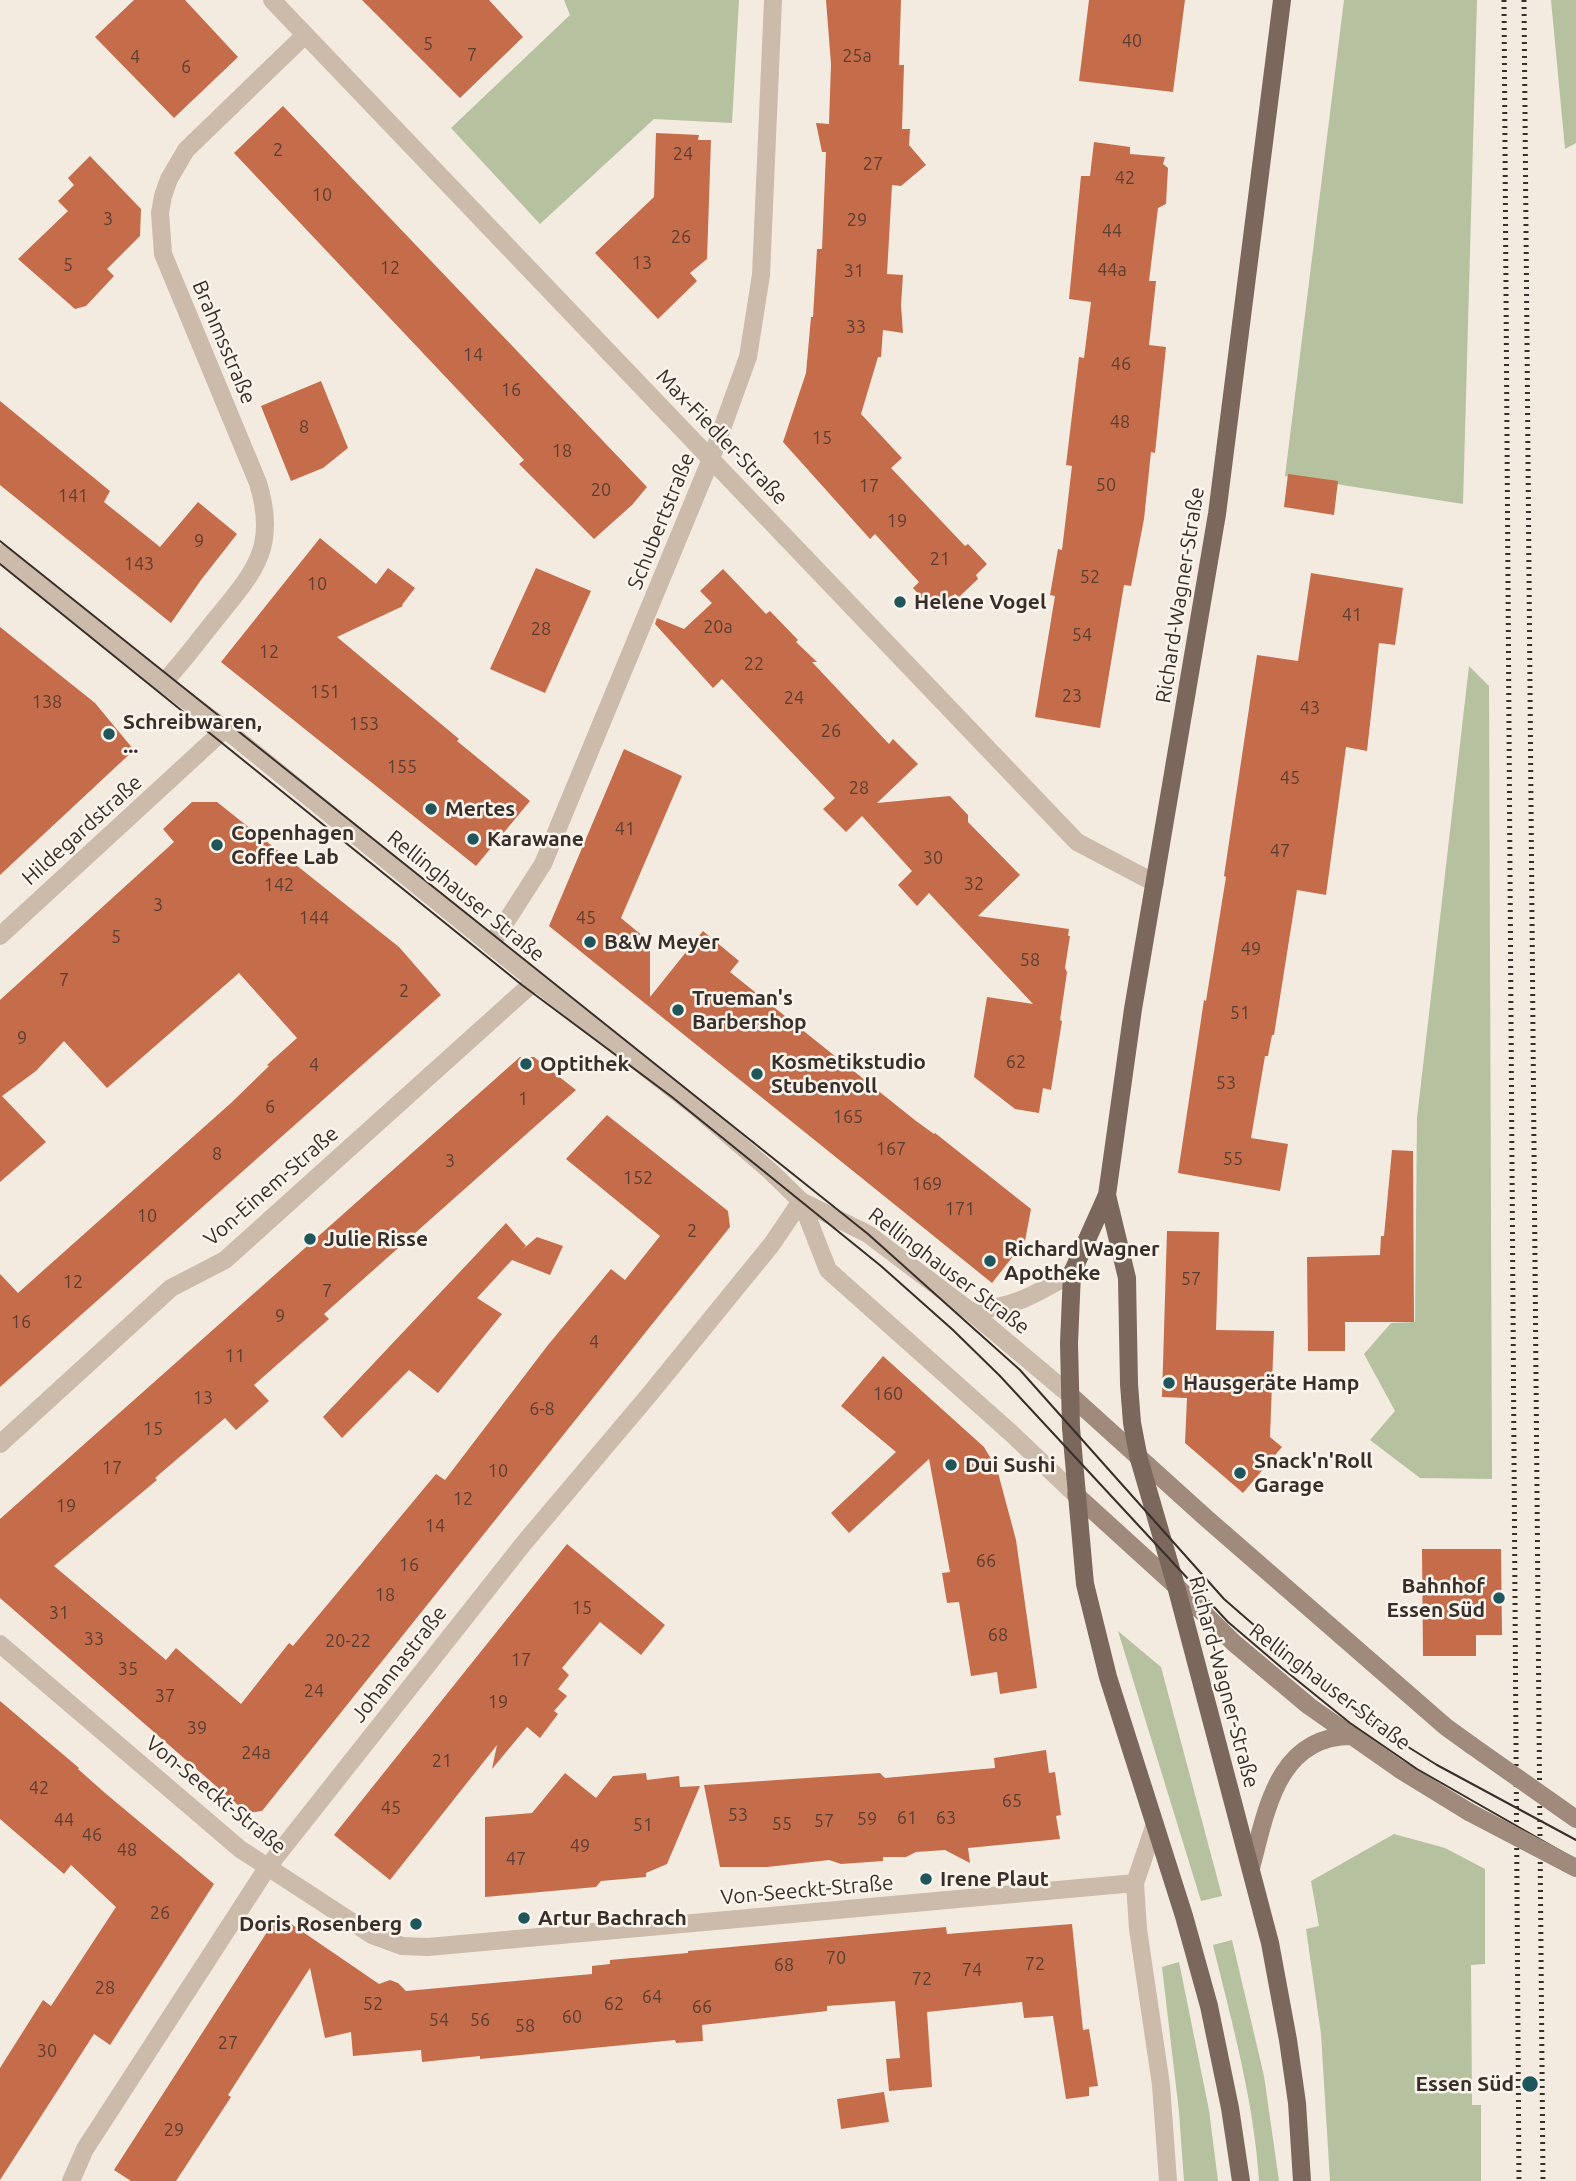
<!DOCTYPE html>
<meta charset="utf-8">
<style>
body{margin:0}
canvas{display:block;background:#f3eae0}
</style>
<canvas width="1576" height="2181"></canvas>
<script>
const ctx = document.querySelector('canvas').getContext('2d');
ctx.lineJoin = 'round';
function fill(path, color) {
  ctx.fillStyle = color;
  ctx.fill(path, 'evenodd');
}
function stroke(path, color, width, dash) {
  ctx.strokeStyle = color;
  ctx.lineWidth = width;
  ctx.lineCap = dash ? 'butt' : 'round';
  ctx.setLineDash(dash || []);
  ctx.stroke(path);
}
function label(font, color, halo, rows, align = 'center') {
  ctx.font = font + ' Ubuntu,sans-serif';
  ctx.lineWidth = 5;
  ctx.setLineDash([]);
  ctx.textBaseline = 'middle';
  ctx.strokeStyle = halo;
  ctx.fillStyle = color;
  for (const [text, x, y, turn = 0] of rows) {
    ctx.save();
    ctx.translate(x, y);
    ctx.rotate((+turn || 0) * Math.PI / 180);
    ctx.textAlign = isNaN(turn) ? turn : align;
    if (halo) ctx.strokeText(text, 0, 0);
    ctx.fillText(text, 0, 0);
    ctx.restore();
  }
}
fill(new Path2D(`
 M564,0H739L732,123L654,119L540,224L451,128L570,15Z
 M1344,0H1477L1463,504L1285,476Z
 M1551,0H1576V143L1565,149Z
 M1469,666L1489,686L1492,1479L1420,1478L1370,1440L1395,1411L1364,1354L1391,1323L1415,1322L1417,1118Z
 M1118,1631L1161,1667L1222,1896L1201,1901Z
 M1394,1834L1445,1848L1485,1869V1964L1471,1965L1472,2105H1481V2181H1330L1321,2034L1306,1929L1319,1926L1311,1881Z
 M1232,1940L1264,2076L1279,2181H1259C1254,2101 1232,2023 1213,1945Z
 M1179,1962L1209,2110L1218,2181H1184L1179,2112L1162,1967Z`), '#b6c29f');
fill(new Path2D(`
 M134,0H185L238,57L174,118L95,37Z
 M362,0H489L523,37L460,98Z
 M826,0H901L899,65H904L902,129H910L909,145L926,165L901,186L892,185L887,274L903,275L901,305L903,333L883,330L881,357H878L861,414L902,458L891,468L965,546L968,544L987,564L976,575L978,579L959,597L955,594L935,612L913,588L919,582L875,534L870,539L783,442L806,373L811,317H813L817,249H822L826,152H822L816,123L829,124L831,64Z
 M1089,0H1185L1173,92L1079,81Z
 M283,106L647,487L632,505L594,539L519,464L524,460L234,153Z
 M656,133L699,135L698,140H711L707,259L690,273L697,281L658,319L595,253L654,197Z
 M1094,142L1130,147V154L1165,157L1163,164L1168,168L1166,204L1158,208L1149,281H1156L1149,345L1166,347L1155,453L1151,452L1144,519L1131,586L1124,585L1100,728L1035,717L1055,596L1050,595L1058,549L1062,550L1072,466L1066,465L1079,357L1084,358L1091,302L1069,299L1081,176H1090Z
 M90,156L141,209L140,236L107,269L114,276L86,306L75,309L18,259L68,211L58,201L74,185L68,178Z
 M321,381L348,448L323,468L291,481L261,406Z
 M0,401L110,491L104,502L160,547L198,502L237,534L201,580L171,623L0,485Z
 M1288,474L1338,481L1334,515L1284,507Z
 M320,538L376,584L388,568L415,588L402,605L403,606L337,637L459,739L457,741L530,801L476,866L221,662Z
 M536,568L591,591L545,693L490,669Z
 M723,569L766,614L770,611L798,640L796,642L817,662H812L889,744L893,739L918,764L877,803L950,796L968,815V822L1020,875L978,916L1069,929L1068,936H1070L1065,968L1067,972L1060,1020L1062,1021L1051,1090L1043,1088L1039,1113L1015,1109L974,1077L987,997L1033,1004L929,893L917,906L898,885L912,871L862,816L846,832L823,809L835,798L722,679L713,688L655,624L657,618L684,629L712,603L700,591Z
 M1311,573L1403,588L1395,645L1379,643L1367,751L1346,747L1326,895L1297,890L1274,1035H1272L1268,1056H1265L1251,1138L1288,1144L1280,1191L1178,1173L1204,1000L1206,1001L1226,877L1224,876L1257,655L1298,661Z
 M0,627L95,703L134,750L0,875Z
 M624,749L682,776L621,918L650,942V997L703,931L739,961L730,972L916,1121L934,1134L935,1133L1031,1209L1025,1241L992,1283L549,926Z
 M192,802H217L399,947L441,995L0,1387V1274L18,1293L231,1103L269,1066L267,1065L297,1038L239,973L107,1088L64,1041L36,1071L2,1096L46,1142L0,1182V1000L174,842L163,829Z
 M520,1057H534L576,1090L324,1314L329,1319L254,1385L269,1401L236,1430L225,1418L155,1478L157,1480L54,1566L166,1660L176,1648L241,1704L289,1643L293,1646L436,1474L445,1480L548,1345L611,1269L625,1280L660,1236L566,1159L607,1115L728,1211L730,1227L262,1811L247,1813L0,1598V1519Z
 M1392,1150L1413,1151L1414,1322H1345V1351H1308L1307,1257L1380,1255L1381,1236H1384Z
 M506,1223L526,1246L522,1250L537,1237L563,1246L550,1275L512,1260L477,1298L502,1314L438,1393L409,1370L342,1438L323,1417Z
 M1167,1231L1219,1232L1216,1330L1274,1331L1270,1437L1282,1447L1243,1493L1185,1443L1187,1398L1162,1397Z
 M883,1356L984,1447L997,1469L1016,1540L1037,1688L1000,1694L997,1672L971,1676L959,1602L947,1603L942,1573L950,1572L929,1459L849,1533L831,1513L896,1452L841,1406Z
 M567,1544L665,1625L641,1655L600,1622L562,1668L569,1675L558,1689L567,1696L554,1711L558,1714L540,1738L527,1727L492,1769L497,1745L390,1880L334,1835Z
 M1422,1549H1501L1502,1635H1476V1656H1423Z
 M0,1701L79,1768L78,1769L105,1793L214,1884L110,2045L94,2034L0,2180V2068L43,2000L51,2006L116,1907L71,1865L64,1874L0,1819Z
 M1046,1750L1049,1773L1055,1772L1061,1815L1056,1816L1060,1839L968,1848L970,1863L945,1850L916,1852L906,1857H883V1861L841,1864L829,1860L767,1867H720L704,1785L880,1773L885,1778L995,1768L994,1758Z
 M565,1773L596,1798L613,1776L646,1773L647,1780L679,1776L680,1787L700,1786L667,1864L646,1873V1877L601,1881L596,1887L485,1897V1817L532,1813Z
 M278,1915L379,1984L390,1980L398,1983L406,1991L592,1974V1966L610,1964V1960L688,1953V1951L946,1927L947,1934L1072,1924L1083,2030L1089,2029L1098,2086L1089,2087V2096L1066,2099L1053,2016L1024,2018L1022,2002L927,2012L932,2087L889,2091L886,2059L900,2058L895,2001L827,2006V2011L702,2025L703,2041L676,2043L675,2040L480,2059V2056L422,2062L421,2050L353,2056L351,2032L325,2038L310,1968L228,2095L231,2097L176,2181H131L114,2170Z
 M884,2092L889,2122L841,2129L837,2099Z`), '#c56c4b');
stroke(new Path2D(`
 M272,0L1077,842L1155,883
 M163,683C182,663 198,641 215,620C254,572 278,548 258,483L163,254L160,213L163,196L169,179L186,150L305,35
 M0,936L225,729
 M491,945L543,864L711,459L748,357L761,275L773,0
 M0,1444L171,1288L225,1260L535,981
 M0,1644L240,1849L372,1935L402,1946L428,1947L1135,1883
 M1155,1824L1135,1883L1138,1929L1161,2085L1168,2181
 M71,2181L85,2149L267,1868L524,1543L649,1395L772,1244L801,1201`), '#ccbbab', 18);
stroke(new Path2D(`
 M0,553L163,683L225,729L535,981L698,1109L769,1170L801,1201L868,1234L970,1311L1070,1395
 M801,1201L828,1270L1011,1433L1076,1495
 M970,1311C1015,1307 1035,1295 1072,1273`), '#ccbbab', 18);
stroke(new Path2D(`
 M1070,1395L1206,1518L1446,1727L1471,1745
 M1076,1495L1176,1586L1234,1643L1309,1706L1399,1769L1469,1812
 M1251,1868C1266,1812 1277,1736 1351,1736`), '#9f8a7c', 18);
stroke(new Path2D(`
 M1107,1195L1127,1278L1129,1384L1132,1423L1139,1459L1176,1586L1270,1943L1288,2040L1297,2103L1302,2181
 M1241,2181L1230,2108L1209,2006L1184,1916L1108,1677L1085,1584L1071,1428L1069,1343L1072,1273L1107,1195L1133,1009L1217,514L1282,0`), '#7b675c', 18);
stroke(new Path2D(`
 M0,541L868,1234L1020,1370L1224,1599L1324,1686L1397,1740L1437,1765L1576,1840
 M0,564L522,985L672,1097L881,1266L953,1330L1000,1376L1228,1622L1282,1668L1350,1723L1417,1769L1576,1860`), '#392f2a', 2);
stroke(new Path2D(`
 M1504,0L1519,2181
 M1524,0L1543,2181`), '#392f2a', 5, [2, 5]);
stroke(new Path2D(`
 M1471,1745L1576,1819
 M1469,1812L1576,1868`), '#9f8a7c', 18);
for (const [x, y, r, color] of [
 [900,602,7,"#1f565b"],
 [109,734,7,"#1f565b"],
 [431,809,7,"#1f565b"],
 [473,839,7,"#1f565b"],
 [217,845,7,"#1f565b"],
 [590,942,7,"#1f565b"],
 [678,1010,7,"#1f565b"],
 [526,1064,7,"#1f565b"],
 [757,1074,7,"#1f565b"],
 [310,1239,7,"#1f565b"],
 [990,1261,7,"#1f565b"],
 [1169,1383,7,"#1f565b"],
 [951,1465,7,"#1f565b"],
 [1240,1473,7,"#1f565b"],
 [1499,1598,7,"#1f565b"],
 [926,1879,7,"#1f565b"],
 [524,1918,7,"#1f565b"],
 [416,1924,7,"#1f565b"],
 [1530,2084,9,"#1f565b"]
]) {
  const dot = new Path2D();
  dot.arc(x, y, r, 0, 2 * Math.PI);
  ctx.fillStyle = color;
  ctx.fill(dot);
  stroke(dot, '#faf4ec', 2.5);
}
label('18px', '#5c3e32', null, [
 ["40",1132,41],
 ["5",428,44],
 ["7",472,55],
 ["25a",857,56],
 ["4",135,57],
 ["6",186,67],
 ["2",278,150],
 ["24",683,154],
 ["27",873,164],
 ["42",1125,178],
 ["10",322,195],
 ["3",108,219],
 ["29",857,220],
 ["44",1112,231],
 ["26",681,237],
 ["13",642,263],
 ["5",68,265],
 ["12",390,268],
 ["44a",1112,270],
 ["31",854,271],
 ["33",856,327],
 ["14",473,355],
 ["46",1121,364],
 ["16",511,390],
 ["48",1120,422],
 ["8",304,427],
 ["15",822,438],
 ["18",562,451],
 ["50",1106,485],
 ["17",869,486],
 ["20",601,490],
 ["141",73,496],
 ["19",897,521],
 ["9",199,541],
 ["21",940,559],
 ["143",139,564],
 ["52",1090,577],
 ["10",317,584],
 ["41",1352,615],
 ["20a",718,627],
 ["28",541,629],
 ["54",1082,635],
 ["12",269,652],
 ["22",754,664],
 ["151",325,692],
 ["23",1072,696],
 ["24",794,698],
 ["138",47,702],
 ["43",1310,708],
 ["153",364,724],
 ["26",831,731],
 ["155",402,767],
 ["45",1290,778],
 ["28",859,788],
 ["41",625,829],
 ["47",1280,851],
 ["30",933,858],
 ["32",974,884],
 ["142",279,885],
 ["3",158,905],
 ["144",314,918],
 ["45",586,918],
 ["5",116,937],
 ["49",1251,949],
 ["58",1030,960],
 ["7",64,980],
 ["2",404,991],
 ["51",1240,1013],
 ["9",22,1038],
 ["62",1016,1062],
 ["4",314,1065],
 ["53",1226,1083],
 ["1",523,1099],
 ["6",270,1107],
 ["165",848,1117],
 ["167",891,1149],
 ["8",217,1154],
 ["55",1233,1159],
 ["3",450,1161],
 ["152",638,1178],
 ["169",927,1184],
 ["171",960,1209],
 ["10",147,1216],
 ["2",692,1231],
 ["57",1191,1279],
 ["12",73,1282],
 ["7",327,1291],
 ["9",280,1316],
 ["16",21,1322],
 ["4",594,1342],
 ["11",235,1356],
 ["160",888,1394],
 ["13",203,1398],
 ["6-8",542,1409],
 ["15",153,1429],
 ["17",112,1468],
 ["10",498,1471],
 ["12",463,1499],
 ["19",66,1506],
 ["14",435,1526],
 ["66",986,1561],
 ["16",409,1565],
 ["18",385,1595],
 ["15",582,1608],
 ["31",59,1613],
 ["68",998,1635],
 ["33",94,1639],
 ["20-22",348,1641],
 ["17",521,1660],
 ["35",128,1669],
 ["24",314,1691],
 ["37",165,1696],
 ["19",498,1702],
 ["39",197,1728],
 ["24a",256,1753],
 ["21",442,1761],
 ["42",39,1788],
 ["65",1012,1801],
 ["45",391,1808],
 ["53",738,1815],
 ["61",907,1818],
 ["63",946,1818],
 ["59",867,1819],
 ["44",64,1820],
 ["57",824,1821],
 ["55",782,1824],
 ["51",643,1825],
 ["46",92,1835],
 ["49",580,1846],
 ["48",127,1850],
 ["47",516,1859],
 ["26",160,1913],
 ["70",836,1958],
 ["72",1035,1964],
 ["68",784,1965],
 ["74",972,1970],
 ["72",922,1979],
 ["28",105,1988],
 ["64",652,1997],
 ["52",373,2004],
 ["62",614,2004],
 ["66",702,2007],
 ["60",572,2017],
 ["54",439,2020],
 ["56",480,2020],
 ["58",525,2026],
 ["27",228,2043],
 ["30",47,2051],
 ["29",174,2130]
]);
label('21px', '#392f2a', '#faf4ec', [
 ["Brahmsstraße",224,342,67],
 ["Max-Fiedler-Straße",722,437,46],
 ["Schubertstraße",661,521,-68],
 ["Richard-Wagner-Straße",1180,595,-81],
 ["Hildegardstraße",82,830,-42],
 ["Rellinghauser Straße",466,896,39],
 ["Von-Einem-Straße",271,1186,-41],
 ["Rellinghauser Straße",949,1271,37],
 ["Johannastraße",399,1664,-52],
 ["Richard-Wagner-Straße",1224,1682,75],
 ["Rellinghauser Straße",1330,1687,37],
 ["Von-Seeckt-Straße",216,1795,39],
 ["Von-Seeckt-Straße",807,1890,-5]
]);
label('bold 21px', '#392f2a', '#faf4ec', [
 ["Helene Vogel",914,602],
 ["Schreibwaren,",123,722],
 ["...",123,746],
 ["Mertes",445,809],
 ["Copenhagen",231,833],
 ["Coffee Lab",231,857],
 ["Karawane",487,839],
 ["B&W Meyer",604,942],
 ["Trueman's",692,998],
 ["Barbershop",692,1022],
 ["Kosmetikstudio",771,1062],
 ["Stubenvoll",771,1086],
 ["Optithek",540,1064],
 ["Julie Risse",324,1239],
 ["Richard Wagner",1004,1249],
 ["Apotheke",1004,1273],
 ["Hausgeräte Hamp",1183,1383],
 ["Snack'n'Roll",1254,1461],
 ["Garage",1254,1485],
 ["Dui Sushi",965,1465],
 ["Bahnhof",1485,1586,"right"],
 ["Essen Süd",1485,1610,"right"],
 ["Irene Plaut",940,1879],
 ["Artur Bachrach",538,1918],
 ["Doris Rosenberg",402,1924,"right"],
 ["Essen Süd",1514,2084,"right"]
], 'left');
</script>
